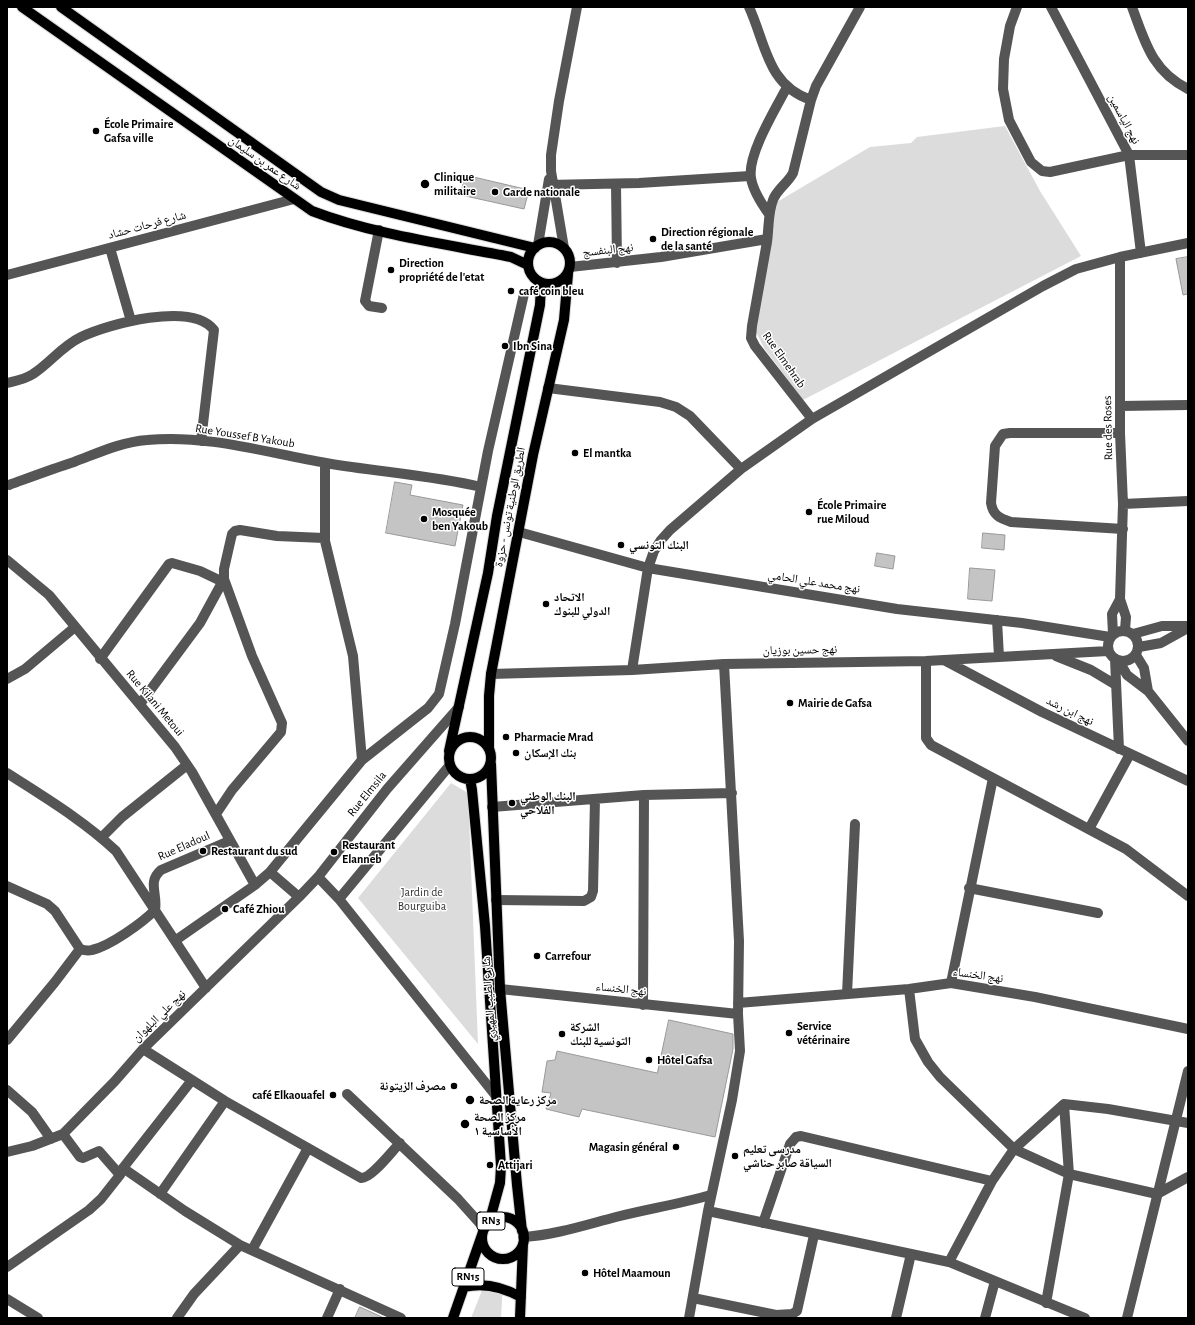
<!DOCTYPE html>
<meta charset="utf-8">
<style>
body{margin:0}
#map{position:relative;width:1195px;height:1325px;overflow:hidden;background:#fff;font-family:"Alegreya Sans",sans-serif}
canvas{display:block}
.frame{position:absolute;inset:0;border:8px solid #000;pointer-events:none}
</style>
<div id="map">
<canvas width="1195" height="1325"></canvas>
<div class="frame"></div>
</div>
<script>
const ctx = document.querySelector('canvas').getContext('2d');
ctx.lineJoin = 'round';
function fill(path, color) {
  ctx.fillStyle = color;
  ctx.fill(path, 'evenodd');
}
function stroke(path, color, width, dash) {
  ctx.strokeStyle = color;
  ctx.lineWidth = width;
  ctx.lineCap = dash ? 'butt' : 'round';
  ctx.setLineDash(dash || []);
  ctx.stroke(path);
}
function label(font, color, halo, rows, align = 'center') {
  ctx.font = font + ' "Alegreya Sans","Noto Naskh Arabic",sans-serif';
  ctx.lineWidth = 3;
  ctx.setLineDash([]);
  ctx.textBaseline = 'middle';
  ctx.strokeStyle = halo;
  ctx.fillStyle = color;
  for (const [text, x, y, turn = 0] of rows) {
    ctx.save();
    ctx.translate(x, y);
    ctx.rotate((+turn || 0) * Math.PI / 180);
    ctx.textAlign = isNaN(turn) ? turn : align;
    if (halo) ctx.strokeText(text, 0, 0);
    ctx.fillText(text, 0, 0);
    ctx.restore();
  }
}
fill(new Path2D(`
 M1005,126L1040,191L1081,256L803,400L764,348L756,332L777,202L870,147L911,143L917,137Z
 M451,783L468,793L478,1044L358,898Z
 M485,1283H503L501,1318H471Z`), '#dcdcdc');
const building = new Path2D(`
 M465,175L529,190L524,209L461,195Z
 M1188,257V294L1183,295L1176,259Z
 M395,482L412,485L410,495L463,505L455,546L386,533Z
 M983,533L1005,535L1004,550L982,548Z
 M877,553L895,556L893,569L875,566Z
 M970,568L995,570L992,601L968,599Z
 M669,1020L733,1034V1049L715,1137L582,1109L579,1117L546,1109L551,1093L542,1092L547,1061L555,1060L557,1051L657,1073Z
 M360,1307L384,1318H355Z`);
fill(building, '#c4c4c4');
stroke(building, '#999', 1);
const major = new Path2D(`
 M22,7L312,211C375,235 446,244 511,257L528,265
 M61,7L321,192L339,200L535,248
 M528 263a21 21 0 1 1 42 0a21 21 0 1 1-42 0Z
 M449 758a21 21 0 1 1 42 0a21 21 0 1 1-42 0Z
 M489,748V696L491,674L533,455L564,320L568,274
 M449,751L488,573L497,516L540,305L541,284
 M491,764L500,989L517,1185L522,1231
 M470,779L472,790L485,926L501,1166L500,1183L489,1223
 M482 1238a21 21 0 1 1 42 0a21 21 0 1 1-42 0Z
 M464,1287C485,1282 503,1287 521,1297
 M453,1318L482,1235
 M520,1318L523,1244`);
stroke(major, '#dbdbdb', 12);
stroke(new Path2D(`
 M749,7C766,44 767,85 811,100
 M1017,7L1010,26L1004,59L1003,89L1009,120L1031,162L1042,171L1050,172L1129,155H1188
 M1051,7L1129,155L1141,253
 M1132,7C1145,42 1152,71 1188,89
 M616,184L617,263
 M548,185L639,183L750,176
 M769,214C761,203 753,191 751,178C747,155 776,108 787,87
 M379,230L365,301L369,306L382,308
 M538,245L549,179
 M110,248L131,321
 M564,248L551,171V155L559,101L577,7
 M570,267L661,257L767,239
 M7,275L294,199
 M7,383C15,381 26,379 33,374C50,363 62,346 81,337C108,324 192,301 214,330L201,441
 M548,388L660,402L676,407L690,416L741,469
 M1120,406L1188,405
 M812,419L755,346L751,338L752,326C757,298 762,270 767,242C769,227 768,213 773,200C777,189 788,183 793,173L811,100L816,86L860,7
 M1120,433H1010L1003,434L995,446L991,503C993,515 999,518 1011,522L1123,529
 M325,463V541L353,656L362,760
 M9,485C31,477 52,469 74,462C98,453 121,442 147,440C207,434 267,453 326,463C378,472 430,475 481,487
 M1123,504L1188,501
 M519,532L648,568L897,609L1022,623L1110,637
 M7,560L49,595L175,747L192,772L255,885
 M1120,599L1126,617L1125,630
 M997,620L999,657
 M1108 646a15 15 0 1 1 30 0a15 15 0 1 1-30 0Z
 M1113,634L1112,614L1120,599L1123,504L1120,433V257
 M1133,634L1162,626H1188
 M1139,647L1161,643L1188,628
 M1136,655L1144,668L1148,691
 M1056,656L1091,670L1116,685
 M100,659L169,564L172,563L200,571L223,582
 M1115,659L1119,749
 M944,660L1042,712L1188,781
 M926,661V738L931,745L1126,849L1188,896
 M1119,661L1127,675L1148,691L1188,741
 M632,670L648,568L654,551L661,540L670,530L741,469L812,419L1043,286L1076,269L1120,257L1188,243
 M491,674L632,670L724,664L926,661L1108,651
 M7,679L25,669L75,627
 M140,704L200,623L224,579
 M7,773C44,797 83,820 116,851L206,988
 M644,795L732,793
 M492,807L644,795L643,1005
 M216,814L232,790L281,732L282,723L252,656L224,579V569L232,534L235,531L240,530L277,536L324,538
 M1089,829L1130,754
 M102,837L122,817L187,765
 M318,877L339,899L496,1096
 M7,886L47,904L55,911L80,949C83,950 88,951 92,950C110,946 142,923 155,910C158,894 147,882 161,870L229,841
 M969,888L1098,913
 M299,897L270,872L362,760L428,708L439,694L455,624L488,451L524,294
 M339,899L450,765
 M496,900L584,901L591,897L593,891L595,799
 M176,940L255,885L270,872
 M951,983L993,778
 M500,989L738,1014
 M909,989L915,1039L928,1062L940,1077L1014,1149L1069,1174L1157,1194L1188,1177
 M847,994L855,824
 M738,1003L909,989L951,983L1035,997L1188,1029
 M7,1040L55,982L80,949
 M143,1049L225,1101L361,1178C371,1179 392,1151 400,1143
 M7,1090L32,1112L51,1139
 M347,1094L458,1199L484,1228
 M63,1134L80,1157L83,1158L99,1151L120,1175L123,1168L185,1211L240,1245L401,1318
 M7,1152L32,1146L63,1134L115,1081L143,1049L299,897L318,877L387,789L459,707
 M123,1168L192,1080
 M160,1194L225,1101
 M708,1211L949,1262L1085,1318
 M763,1223L790,1144L796,1137L801,1136L992,1181
 M523,1237C555,1235 585,1225 616,1217C648,1209 679,1204 711,1195
 M252,1250L308,1148
 M949,1262L992,1181L1014,1149L1064,1104L1108,1109L1188,1123
 M7,1267L89,1210L101,1199L120,1175
 M693,1298L776,1315
 M7,1299L38,1318
 M1046,1303L1069,1174L1064,1104
 M177,1318L194,1294L240,1245
 M327,1318L340,1289
 M689,1318L708,1211L732,1100L740,1051L738,1014L739,941L724,664
 M775,1318L776,1315L792,1314L797,1311L814,1235
 M896,1318L911,1254
 M985,1318L995,1281
 M1127,1318L1188,1071`), '#555', 10);
stroke(major, '#000', 10);
for (const [x, y, r, color] of [
 [96,131,4,"#000"],
 [425,184,5,"#000"],
 [495,192,4,"#000"],
 [653,239,4,"#000"],
 [391,270,4,"#000"],
 [511,291,4,"#000"],
 [505,346,4,"#000"],
 [575,453,4,"#000"],
 [809,512,4,"#000"],
 [424,519,4,"#000"],
 [621,545,4,"#000"],
 [546,604,4,"#000"],
 [790,703,4,"#000"],
 [506,737,4,"#000"],
 [516,753,4,"#000"],
 [512,803,4,"#000"],
 [203,851,4,"#000"],
 [334,852,4,"#000"],
 [225,909,4,"#000"],
 [537,956,4,"#000"],
 [789,1033,4,"#000"],
 [562,1034,4,"#000"],
 [649,1060,4,"#000"],
 [454,1086,4,"#000"],
 [333,1095,4,"#000"],
 [470,1100,5,"#000"],
 [465,1124,5,"#000"],
 [676,1147,4,"#000"],
 [735,1156,4,"#000"],
 [490,1165,4,"#000"],
 [585,1273,4,"#000"]
]) {
  const dot = new Path2D();
  dot.arc(x, y, r, 0, 2 * Math.PI);
  ctx.fillStyle = color;
  ctx.fill(dot);
  stroke(dot, '#fff', 1.5);
}
for (const [x, y, w] of [
 [491,1221,28],
 [468,1277,32]
]) {
  const box = new Path2D();
  box.roundRect(x - w / 2, y - 9, w, 18, 3);
  ctx.fillStyle = '#fff';
  ctx.fill(box);
  stroke(box, '#000', 1);
}
label('bold 11px', '#000', null, [
 ["RN3",491,1221],
 ["RN15",468,1277]
]);
label('12px', '#000', '#fff', [
 ["نهج الياسمين",1124,119,62],
 ["شارع عمر بن سليمان",265,163,35],
 ["شارع فرحات حشاد",147,225,-15],
 ["نهج البنفسج",608,250,-6],
 ["Rue Elmehrab",784,360,55],
 ["Rue des Roses",1108,428,-91],
 ["Rue Youssef B Yakoub",245,436,9],
 ["الطريق الوطنية تونس - حزوة",510,507,-79],
 ["نهج محمد علي الحامي",814,582,9],
 ["نهج حسين بوزيان",800,650,-1],
 ["Rue Kilani Metoui",155,703,50],
 ["نهج ابن رشد",1070,711,26],
 ["Rue Elmsila",367,794,-51],
 ["Rue Eladoul",184,846,-24],
 ["نهج الخنساء",978,975,8],
 ["نهج الخنساء",621,989,6],
 ["شارع الطيب المهيري",489,999,-94],
 ["نهج علي البلهوان",159,1016,-44]
]);
label('bold 12px', '#000', '#fff', [
 ["École Primaire",104,124],
 ["Gafsa ville",104,138],
 ["Clinique",434,177],
 ["militaire",434,191],
 ["Garde nationale",503,192],
 ["Direction régionale",661,232],
 ["de la santé",661,246],
 ["Direction",399,263],
 ["propriété de l'etat",399,277],
 ["café coin bleu",519,291],
 ["Ibn Sina",513,346],
 ["El mantka",583,453],
 ["École Primaire",817,505],
 ["rue Miloud",817,519],
 ["Mosquée",432,512],
 ["ben Yakoub",432,526],
 ["البنك التونسي",629,545],
 ["الاتحاد",554,597],
 ["الدولي للبنوك",554,611],
 ["Mairie de Gafsa",798,703],
 ["Pharmacie Mrad",514,737],
 ["بنك الإسكان",524,753],
 ["البنك الوطني",520,796],
 ["الفلاحي",520,810],
 ["Restaurant",342,845],
 ["Elanneb",342,859],
 ["Restaurant du sud",211,851],
 ["Café Zhiou",233,909],
 ["Carrefour",545,956],
 ["Service",797,1026],
 ["vétérinaire",797,1040],
 ["الشركة",570,1027],
 ["التونسية للبنك",570,1041],
 ["Hôtel Gafsa",657,1060],
 ["مصرف الزيتونة",446,1086,"right"],
 ["café Elkaouafel",325,1095,"right"],
 ["مركز رعاية الصحة",479,1100],
 ["مركز الصحة",474,1117],
 ["الأساسية ١",474,1131],
 ["Magasin général",668,1147,"right"],
 ["مدرسى تعليم",743,1149],
 ["السياقة صابر حناشي",743,1163],
 ["Attijari",498,1165],
 ["Hôtel Maamoun",593,1273]
], 'left');
label('12px', '#333', '#fff', [
 ["Jardin de",422,892],
 ["Bourguiba",422,906]
]);
</script>
